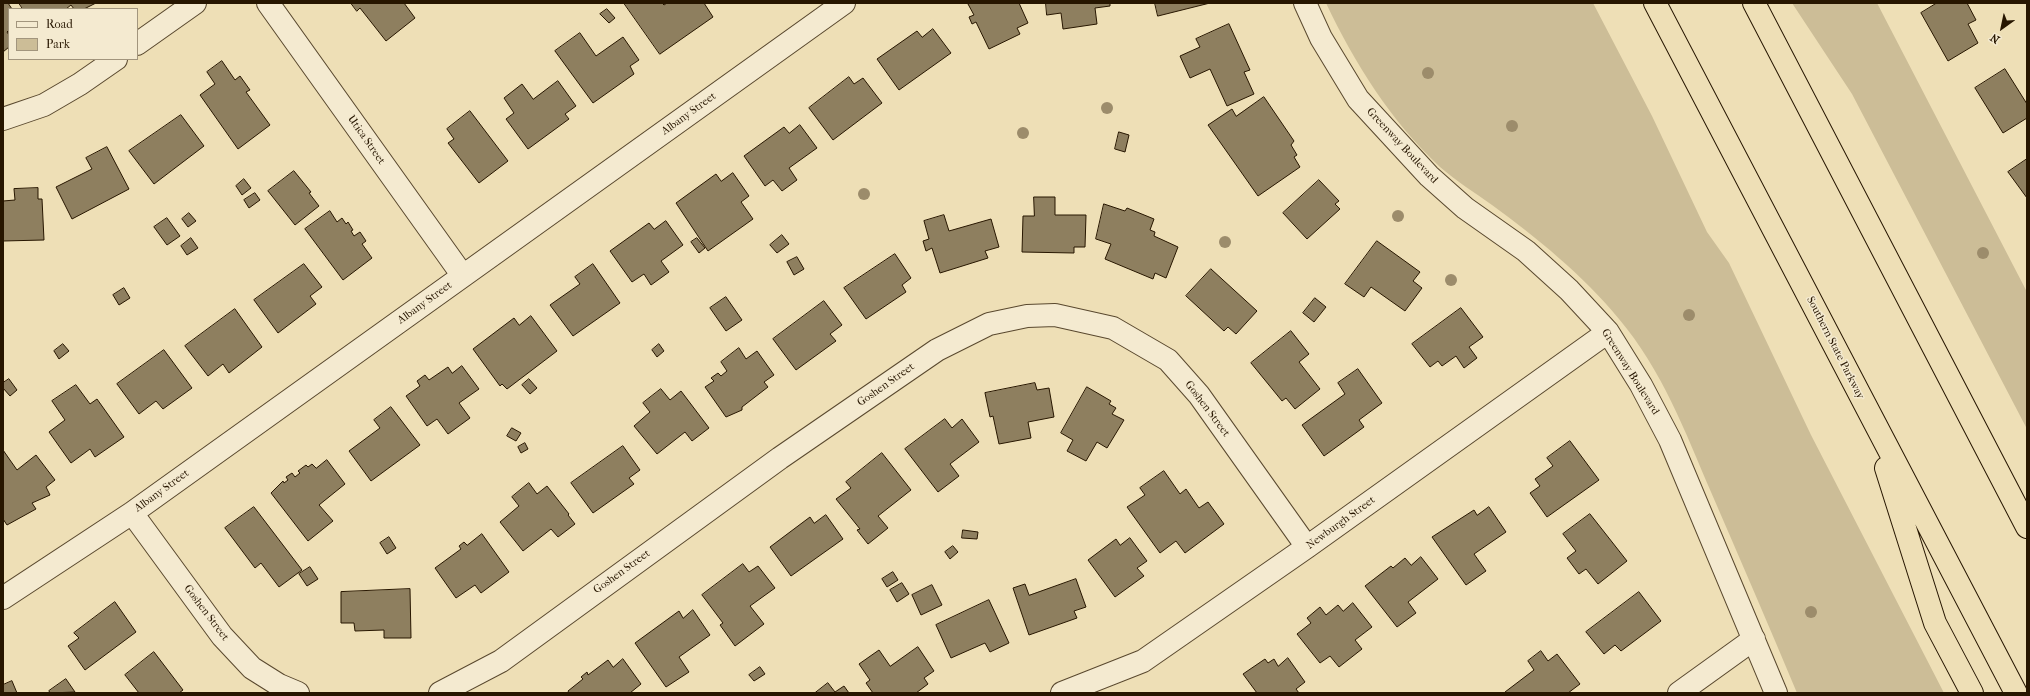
<!DOCTYPE html>
<style>
body{margin:0}
#map{position:relative;width:2030px;height:696px;overflow:hidden;background:#eedfb6;font-family:"IM FELL French Canon",serif}
canvas{display:block}
.frame{position:absolute;inset:0;border:4px solid #271600;pointer-events:none}
.legend{position:absolute;left:8px;top:8px;width:130px;height:52px;box-sizing:border-box;background:#f4ead0;border:1px solid #a2957d;margin:0;padding:5px 7px;list-style:none;font-size:12px;color:#271600}
.legend li{display:flex;align-items:center;gap:8px;height:20px}
.legend b{width:20px;border:1px solid #a2957d}
.north{position:absolute;left:1982px;top:8px;width:40px;height:40px;-webkit-text-stroke:3px #f4ead0;paint-order:stroke;rotate:213deg;font-size:11px;font-weight:700;line-height:16px;text-align:center;color:#271600}
.north::after{content:'';display:block;margin:auto;width:14px;height:18px;background:#271600;clip-path:polygon(50% 0,100% 100%,50% 72%,0 100%)}
</style>
<div id="map">
<canvas width="2030" height="696"></canvas>
<div class="frame"></div>
<ul class="legend">
<li><b style="height:5px;background:#f4ead0"></b>Road</li>
<li><b style="height:11px;background:#ccbd97"></b>Park</li>
</ul>
<div class="north">N</div>
</div>
<script>
const ctx = document.querySelector('canvas').getContext('2d');
ctx.lineJoin = 'round';
function fill(path, color) {
  ctx.fillStyle = color;
  ctx.fill(path, 'evenodd');
}
function stroke(path, color, width, dash) {
  ctx.strokeStyle = color;
  ctx.lineWidth = width;
  ctx.lineCap = dash ? 'butt' : 'round';
  ctx.setLineDash(dash || []);
  ctx.stroke(path);
}
function label(font, color, halo, rows, align = 'center') {
  ctx.font = font + ' "IM FELL French Canon",serif';
  ctx.lineWidth = 3;
  ctx.setLineDash([]);
  ctx.textBaseline = 'middle';
  ctx.strokeStyle = halo;
  ctx.fillStyle = color;
  for (const [text, x, y, turn = 0] of rows) {
    ctx.save();
    ctx.translate(x, y);
    ctx.rotate((+turn || 0) * Math.PI / 180);
    ctx.textAlign = isNaN(turn) ? turn : align;
    if (halo) ctx.strokeText(text, 0, 0);
    ctx.fillText(text, 0, 0);
    ctx.restore();
  }
}
fill(new Path2D(`
 M1326,3H1593L1652,116L1707,232L1729,263L1811,435L1944,693H1797C1769,626 1740,559 1711,492C1685,431 1662,370 1619,319C1583,275 1537,238 1492,205C1474,192 1456,181 1440,167C1390,120 1355,64 1326,3Z
 M1792,3H1877L2027,292V429L1852,94Z`), '#ccbd97');
const building = new Path2D(`
 M3,3H8L12,9H9V30L7,32L9,35V47L3,52Z
 M19,3H96L84,9H74L71,5L66,9H23Z
 M351,3H404L415,18L386,41L360,8L357,11Z
 M624,3H662L664,5L667,3H704L713,17L660,54Z
 M971,3H1019L1028,23L1017,28L1020,34L989,49L976,22L972,24L969,17L974,15L968,4Z
 M1046,3H1110V6L1095,8L1097,24L1063,29L1061,13L1047,15Z
 M1155,3H1210L1158,16Z
 M1937,3H1967L1976,20L1968,24L1978,43L1948,61L1921,13Z
 M607,9L615,18L609,23L600,14Z
 M1229,24L1250,70L1244,72L1254,94L1227,106L1210,69L1190,78L1180,56L1200,47L1196,39Z
 M933,29L951,53L899,90L877,59L917,31L922,37Z
 M580,33L596,56L623,37L639,60L630,66L634,74L593,103L555,51Z
 M222,61L235,80L240,76L250,90L246,92L270,125L238,149L200,95L215,84L207,72Z
 M2005,69L2027,104V118L2003,133L1975,88Z
 M849,77L854,84L863,78L882,103L833,140L809,108Z
 M558,81L576,106L565,114L569,119L528,149L506,119L514,113L504,98L522,84L533,99Z
 M1264,97L1294,141L1291,145L1297,155L1294,157L1300,167L1258,196L1208,125L1232,109L1236,116Z
 M470,111L508,161L479,183L448,143L454,139L447,129Z
 M181,115L204,146L154,184L129,151Z
 M800,125L817,148L789,168L797,180L782,191L773,180L765,186L744,156L784,127L789,133Z
 M1119,132L1129,135L1125,152L1115,149Z
 M107,147L129,189L72,219L56,187L92,169L86,158Z
 M2027,159V198L2008,172Z
 M294,171L311,192L309,193L319,206L295,225L268,191Z
 M733,173L749,196L741,202L753,219L708,251L676,203L716,174L721,181Z
 M244,179L251,188L242,195L236,186Z
 M1319,180L1339,201L1335,204L1340,209L1307,239L1283,213Z
 M38,188V199H42L44,240L3,241V201L15,200L14,189Z
 M255,193L260,200L249,208L244,200Z
 M1034,197H1055V215H1086L1085,247H1074V253L1022,252L1023,216H1034Z
 M1104,204L1125,211L1127,208L1154,219L1150,230L1155,232L1154,236L1178,247L1166,278L1155,273L1153,279L1105,259L1111,244L1096,239Z
 M330,211L337,222L342,218L346,224L348,222L353,230L351,231L354,236L360,232L366,241L362,244L372,258L343,280L305,229Z
 M189,213L196,221L188,227L182,219Z
 M944,215L949,231L991,219L999,247L985,251L988,258L940,273L932,248L926,251L923,241L929,239L924,221Z
 M167,218L180,236L167,245L154,227Z
 M666,221L683,245L661,261L669,272L651,285L644,274L632,282L610,251L649,223L654,229Z
 M782,235L789,244L777,253L770,245Z
 M191,238L198,248L187,255L181,246Z
 M697,238L705,248L699,253L691,242Z
 M1377,241L1420,272L1413,281L1422,288L1405,311L1371,287L1364,297L1345,284Z
 M895,254L911,278L902,285L906,292L866,319L844,288Z
 M797,257L804,269L794,275L787,262Z
 M304,264L322,287L310,296L316,304L278,333L254,300Z
 M593,264L620,303L573,336L550,305L580,284L575,277Z
 M1211,269L1257,311L1236,334L1228,327L1224,331L1186,296Z
 M124,288L130,298L119,305L113,295Z
 M726,297L742,320L726,331L710,308Z
 M1315,298L1326,307L1314,322L1303,313Z
 M824,301L842,325L830,334L836,341L796,370L773,339Z
 M1461,308L1483,337L1469,347L1477,358L1464,368L1456,356L1442,366L1438,361L1430,367L1412,344Z
 M235,309L262,347L229,373L223,364L208,376L185,346Z
 M531,316L557,351L507,389L502,384L500,386L473,349L514,318L519,325Z
 M1291,331L1309,354L1299,362L1320,389L1295,409L1286,398L1282,401L1251,363Z
 M63,344L69,351L59,359L54,351Z
 M659,344L664,351L657,357L652,350Z
 M739,348L746,359L757,351L774,375L764,382L768,387L742,407V410L726,417L705,387L714,381L711,378L718,373L721,376L727,371L721,362Z
 M164,350L192,388L163,409L156,401L139,414L117,384Z
 M462,366L479,389L459,403L470,418L448,434L437,419L427,426L406,396L420,386L417,381L425,375L429,380L448,367L452,373Z
 M1358,369L1382,403L1359,420L1364,427L1324,456L1302,425L1345,394L1338,383Z
 M9,379L17,390L10,396L3,388V383Z
 M529,379L537,388L530,394L522,385Z
 M1035,383L1037,390L1049,388L1054,417L1028,422L1031,438L999,444L993,416L990,417L985,393Z
 M76,385L90,404L97,399L124,437L95,457L90,449L71,463L49,432L65,420L52,401Z
 M1087,387L1111,401L1109,404L1116,408L1112,414L1124,420L1107,448L1097,442L1086,461L1067,451L1073,440L1061,433Z
 M661,389L670,400L681,391L709,428L692,441L685,432L657,454L634,426L650,412L643,403Z
 M391,407L420,445L371,481L349,451L380,428L374,420Z
 M945,419L952,428L962,419L979,442L950,464L959,476L938,492L905,449Z
 M512,428L521,433L516,441L507,436Z
 M1570,441L1599,480L1547,517L1530,493L1540,486L1535,479L1553,466L1547,458Z
 M525,443L528,449L521,453L518,447Z
 M623,446L640,470L629,478L634,484L593,513L571,483Z
 M3,450L17,470L36,455L55,480L46,487L50,495L32,503L36,509L7,525L3,519Z
 M882,453L911,490L878,516L888,528L868,544L857,530L860,529L836,499L851,488L846,482Z
 M327,460L345,484L319,505L333,521L308,541L271,493L283,481L284,483L288,480L286,477L292,473L295,477L300,473L298,471L306,465L308,467L312,464L316,468Z
 M1164,471L1180,494L1186,489L1199,508L1208,502L1224,524L1185,553L1176,541L1160,553L1127,507L1145,495L1140,488Z
 M529,483L537,494L547,486L569,514L568,515L575,524L558,537L551,529L523,551L500,522L519,506L512,497Z
 M254,507L302,570L279,587L261,563L255,568L225,528Z
 M1489,507L1506,532L1474,554L1486,571L1466,585L1432,537L1474,510L1477,515Z
 M1590,514L1627,561L1598,584L1586,569L1579,574L1567,558L1576,551L1563,534Z
 M826,515L843,539L791,576L770,547L810,517L814,523Z
 M963,530L978,532L977,539L962,538Z
 M482,534L509,572L481,593L475,585L456,598L435,568L461,549L459,546L464,542L467,545Z
 M389,537L396,548L387,554L380,543Z
 M1130,538L1147,561L1137,568L1144,576L1115,597L1088,560L1116,539L1120,545Z
 M953,546L958,552L950,559L945,552Z
 M1421,557L1438,579L1408,602L1416,613L1397,627L1365,586L1391,566L1393,568L1405,558L1411,565Z
 M743,564L749,572L758,566L775,588L750,606L764,624L735,646L720,625L723,623L702,595Z
 M310,567L318,579L307,586L299,574Z
 M893,572L898,580L887,587L882,579Z
 M1076,579L1086,607L1074,611L1077,618L1029,635L1013,588L1025,584L1029,595Z
 M902,583L909,594L897,602L890,590Z
 M932,585L942,605L921,615L912,595Z
 M410,589L411,638H384V630L355,631L354,623H341V592Z
 M1639,592L1661,621L1621,651L1615,645L1604,654L1586,632Z
 M989,600L1009,643L990,652L985,643L951,658L936,625Z
 M115,602L136,632L85,670L68,646L79,638L74,633Z
 M1353,603L1372,627L1355,640L1362,649L1339,667L1330,656L1320,663L1297,634L1311,623L1307,618L1320,607L1326,615L1338,605L1343,611Z
 M693,610L710,635L679,657L689,672L666,687L635,643L679,611L683,618Z
 M918,647L934,671L924,678L928,684L916,693H873L866,683L870,680L859,664L879,650L890,666Z
 M1541,651L1548,661L1557,654L1580,684L1568,693H1506L1505,692L1534,670L1528,661Z
 M154,652L183,690L179,693H139L125,675Z
 M1288,658L1305,682L1296,689L1299,693H1257L1243,674L1265,659L1268,663L1274,659L1278,666Z
 M623,659L641,684L630,693H569L568,691L583,679L581,677L587,672L588,675L608,660L613,667Z
 M760,667L765,674L754,681L749,675Z
 M66,679L75,692L50,693L49,691Z
 M12,681L17,693H3V685Z
 M828,683L835,692L844,686L849,693H815Z`);
fill(building, '#8e7f5f');
stroke(building, '#271600', 1);
const minor = new Path2D(`
 M268,3L463,276
 M1305,3L1321,38L1358,99L1429,176L1465,208L1526,251L1569,290L1608,332L1641,385L1670,440L1776,693
 M137,44L195,3
 M3,119L44,105L80,84L116,59
 M132,513L222,636L252,668L279,685L298,693
 M3,598L132,513L844,3
 M440,693L501,661L780,458L937,350L989,324L1027,316L1055,315L1113,328L1168,360L1199,395L1307,547
 M1062,693L1143,661L1307,547L1608,332
 M1679,693L1754,639`);
const motorway = new Path2D(`
 M1655,3L2016,693
 M1754,3L2027,527
 M1886,468L1935,623L1972,693`);
stroke(minor, '#59482e', 24);
stroke(motorway, '#271600', 24);
stroke(minor, '#f4ead0', 22);
stroke(motorway, '#eedfb6', 22);
ctx.fillStyle = '#9c8c6b';
for (const [x, y] of [
 [1428,73],
 [1107,108],
 [1512,126],
 [1023,133],
 [864,194],
 [1398,216],
 [1225,242],
 [1983,253],
 [1451,280],
 [1689,315],
 [1811,612]
]) {
  ctx.beginPath();
  ctx.arc(x, y, 6, 0, 2 * Math.PI);
  ctx.fill();
}
label('11px', '#271600', '#f4ead0', [
 ["Albany Street",689,114,-36],
 ["Utica Street",366,140,55],
 ["Greenway Boulevard",1402,146,47],
 ["Albany Street",425,303,-36],
 ["Southern State Parkway",1835,348,63],
 ["Greenway Boulevard",1630,372,58],
 ["Goshen Street",886,385,-35],
 ["Goshen Street",1207,409,53],
 ["Albany Street",162,491,-36],
 ["Newburgh Street",1341,523,-36],
 ["Goshen Street",622,572,-36],
 ["Goshen Street",206,613,53]
]);
</script>
